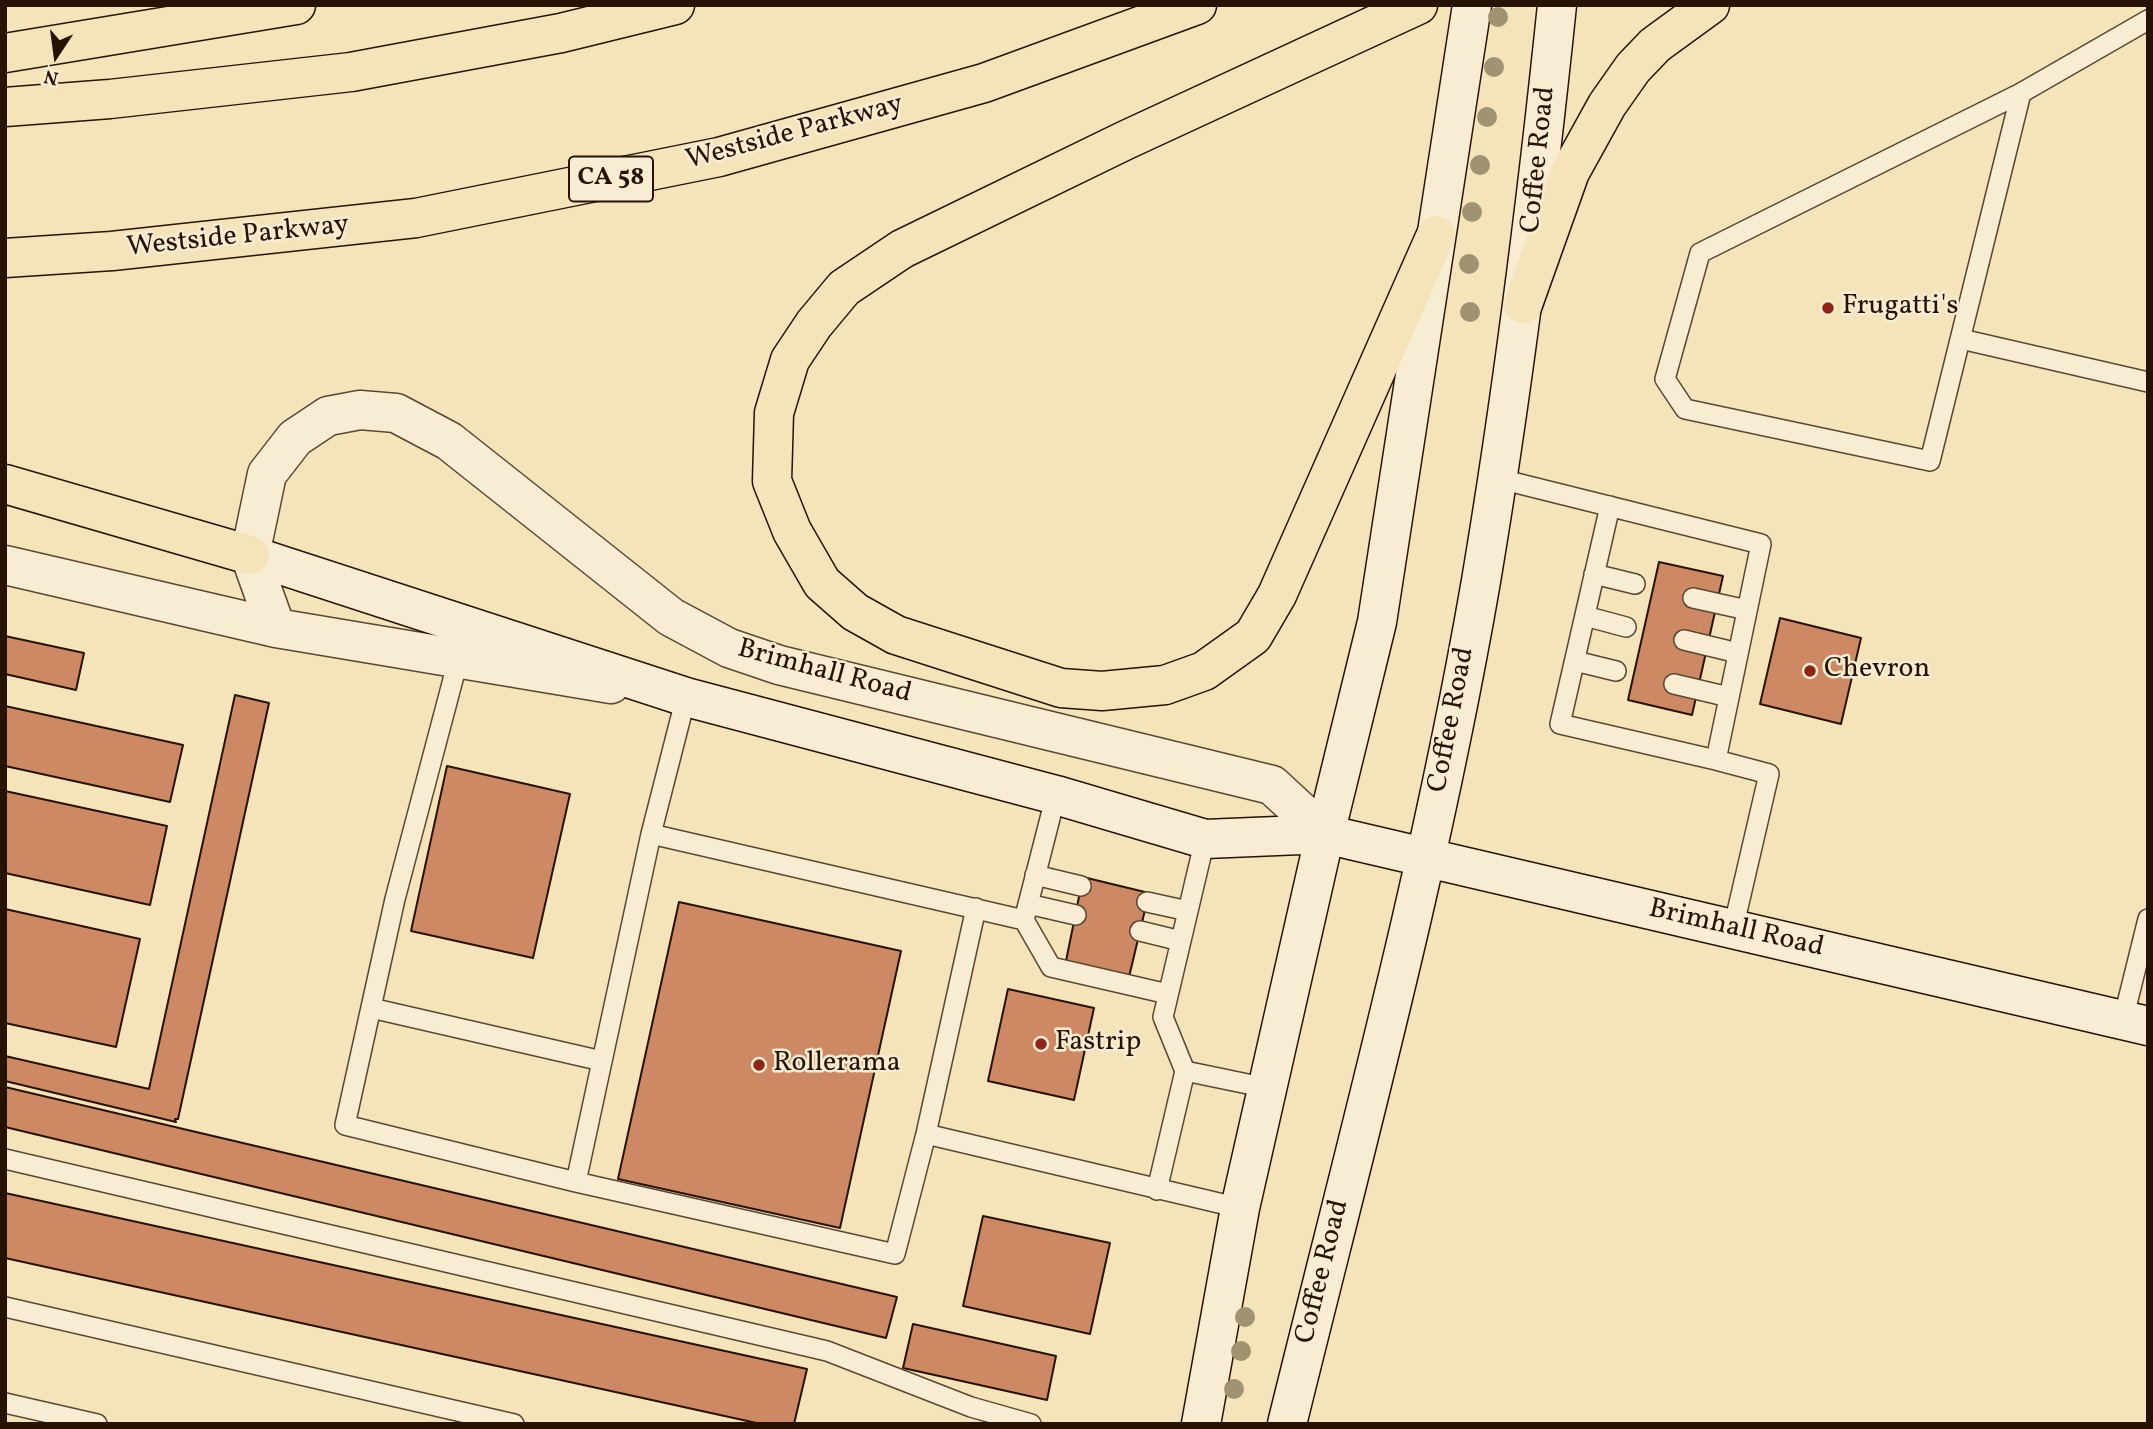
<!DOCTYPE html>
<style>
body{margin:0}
#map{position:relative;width:2153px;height:1429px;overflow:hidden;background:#f5e3ba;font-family:Vollkorn,serif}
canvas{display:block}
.frame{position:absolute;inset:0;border:7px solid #271304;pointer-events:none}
.north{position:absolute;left:21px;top:21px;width:70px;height:70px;-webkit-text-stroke:5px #f8edd2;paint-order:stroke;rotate:193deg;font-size:19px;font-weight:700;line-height:28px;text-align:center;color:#271304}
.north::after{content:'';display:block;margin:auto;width:24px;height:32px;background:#271304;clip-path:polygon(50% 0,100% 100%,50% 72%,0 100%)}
</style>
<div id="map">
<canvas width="2153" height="1429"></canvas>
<div class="frame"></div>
<div class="north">N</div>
</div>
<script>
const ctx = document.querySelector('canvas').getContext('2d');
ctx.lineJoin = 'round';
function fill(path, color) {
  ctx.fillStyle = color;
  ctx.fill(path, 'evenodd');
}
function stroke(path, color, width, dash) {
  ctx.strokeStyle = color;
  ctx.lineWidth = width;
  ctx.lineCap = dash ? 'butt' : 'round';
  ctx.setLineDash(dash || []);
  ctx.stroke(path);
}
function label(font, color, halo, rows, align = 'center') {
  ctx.font = font + ' Vollkorn,serif';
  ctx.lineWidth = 5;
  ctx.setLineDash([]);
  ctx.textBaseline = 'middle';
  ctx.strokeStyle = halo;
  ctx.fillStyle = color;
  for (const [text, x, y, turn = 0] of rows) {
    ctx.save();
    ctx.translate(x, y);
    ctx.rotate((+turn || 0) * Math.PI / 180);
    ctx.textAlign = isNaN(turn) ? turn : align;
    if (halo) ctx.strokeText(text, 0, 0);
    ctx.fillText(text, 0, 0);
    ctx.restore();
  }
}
const building = new Path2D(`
 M1659,562L1723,576L1692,715L1628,700Z
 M1780,618L1861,638L1841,724L1760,704Z
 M5,636L84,653L76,690L5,674Z
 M235,695L269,703L178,1119H175L176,1122L5,1081V1056L149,1089Z
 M5,706L183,745L170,802L5,766Z
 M447,766L570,794L533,958L411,931Z
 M5,791L167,826L150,905L5,873Z
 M1083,877L1149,893L1129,977L1066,961Z
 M679,902L901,951L840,1228L618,1179Z
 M5,909L140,939L116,1047L5,1023Z
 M1008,989L1094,1008L1074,1100L988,1081Z
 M5,1087L897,1297L886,1338L5,1127Z
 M5,1193L807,1369L794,1424H761L5,1258Z
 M983,1216L1110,1243L1090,1334L963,1306Z
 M913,1324L1056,1356L1047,1400L903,1368Z`);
fill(building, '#cc8963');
stroke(building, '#271304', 2);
const lane = new Path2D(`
 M2021,93L1930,461L1685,409L1665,379L1700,253L2021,93L2148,20
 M1961,339L2148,382
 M1496,478L1761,544L1716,760L1769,774L1733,929
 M1610,506L1560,724L1716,760
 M1594,574L1635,584
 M1693,598L1747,610
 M1585,616L1626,627
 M1684,640L1738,653
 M460,653L395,899L345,1125L576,1182L651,834L686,697
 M1575,661L1616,671
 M1674,684L1729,697
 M651,834L1024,920L1056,795
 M1205,839L1163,1017L1185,1071L1267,1088
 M1035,875L1081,886
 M1147,902L1188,911
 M1028,904L1076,915
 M976,908L926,1134L1240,1208
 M1024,920L1051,967L1168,994
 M1140,931L1181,941
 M371,1008L602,1061
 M2123,1020L2148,919
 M5,1159L827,1351L971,1407L1031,1424
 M576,1182L895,1254L926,1134
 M1157,1190L1185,1071
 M5,1307L514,1424
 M5,1403L97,1424`);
const street = new Path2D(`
 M5,565L276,628L611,684
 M276,628L250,555L267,474L295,438L328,416L360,410L396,413L449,441L671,617L729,648L779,665L1272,785L1325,834`);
const secondary = new Path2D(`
 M250,555L686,697L1056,795L1205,839L1325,834L2148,1026
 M1201,1424L1240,1208L1325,834L1377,622L1472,5
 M1287,1424C1356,1144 1432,865 1481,581C1513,390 1537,198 1557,5`);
const highway = new Path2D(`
 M1418,5L1126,140L902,249L844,288L814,324L790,360L774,413L772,481L792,531L822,583L855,612L896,635L1061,688L1102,691L1165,685L1204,671L1253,636L1277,595L1436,235
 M5,53L296,5
 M5,107L110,99L351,72L561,33L675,5
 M5,258L112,251L416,218L719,157L984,83L1197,5
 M1523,304L1570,172L1607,105L1633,68L1655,45L1710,5
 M5,484L250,555`);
stroke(lane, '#5a4732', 22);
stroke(street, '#5a4732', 41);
stroke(secondary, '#271304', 41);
stroke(highway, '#271304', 41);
stroke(lane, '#f8edd2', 19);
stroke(street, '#f8edd2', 38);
stroke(secondary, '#f8edd2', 38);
stroke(highway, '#f5e3ba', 38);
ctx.fillStyle = '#a09371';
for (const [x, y] of [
 [1498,17],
 [1494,67],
 [1487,117],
 [1480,165],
 [1472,212],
 [1469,264],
 [1470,312],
 [1245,1317],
 [1241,1351],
 [1234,1389]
]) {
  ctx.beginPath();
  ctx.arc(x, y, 10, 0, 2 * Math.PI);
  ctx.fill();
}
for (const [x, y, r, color] of [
 [1828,308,7,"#8f2418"],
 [1810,671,7,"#8f2418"],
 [1041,1044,7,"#8f2418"],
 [759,1065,7,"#8f2418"]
]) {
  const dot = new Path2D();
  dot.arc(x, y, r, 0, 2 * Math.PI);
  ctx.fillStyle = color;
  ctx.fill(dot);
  stroke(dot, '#f8edd2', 2.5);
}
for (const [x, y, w] of [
 [611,179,84]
]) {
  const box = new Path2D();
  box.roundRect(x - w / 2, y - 22.5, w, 45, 5);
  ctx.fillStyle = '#f8edd2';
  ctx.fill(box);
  stroke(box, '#271304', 2);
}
label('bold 26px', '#271304', null, [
 ["CA 58",611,179]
]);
label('28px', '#271304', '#f8edd2', [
 ["Westside Parkway",795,134,-15],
 ["Coffee Road",1540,160,-84],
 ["Westside Parkway",238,238,-6],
 ["Brimhall Road",824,673,15],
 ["Coffee Road",1453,720,-79],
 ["Brimhall Road",1736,930,13],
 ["Coffee Road",1324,1272,-76]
]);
label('28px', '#271304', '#f8edd2', [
 ["Frugatti's",1842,308],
 ["Chevron",1824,671],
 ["Fastrip",1055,1044],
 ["Rollerama",773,1065]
], 'left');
</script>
